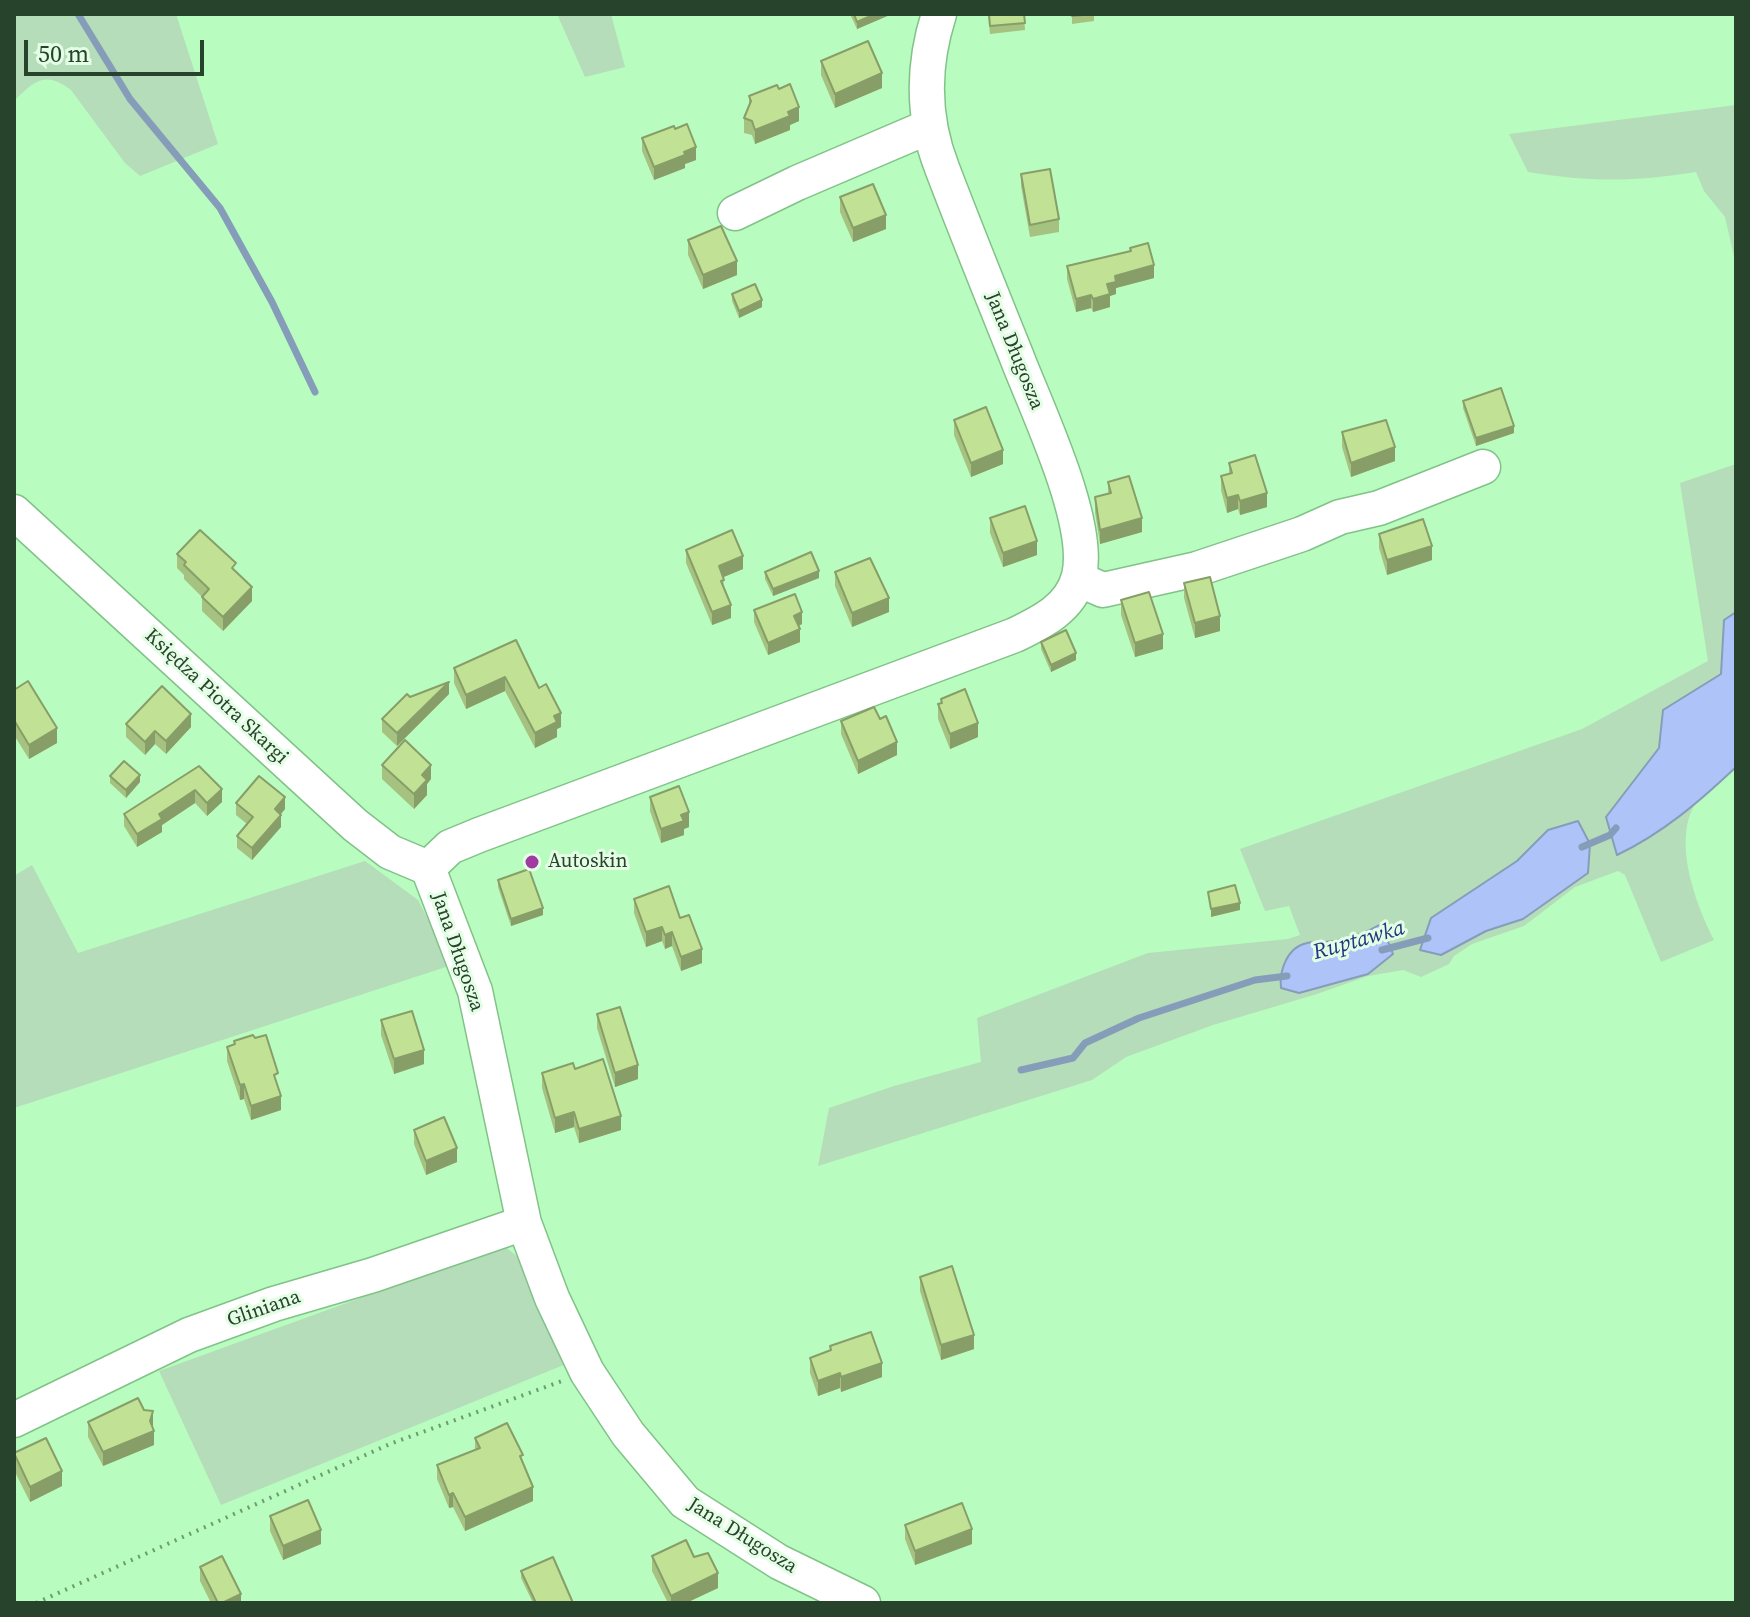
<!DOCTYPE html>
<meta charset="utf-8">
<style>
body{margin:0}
#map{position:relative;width:1750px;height:1617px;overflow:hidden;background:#b8fcbf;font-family:"Source Serif 4",serif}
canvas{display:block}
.frame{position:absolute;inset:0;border:16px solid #28432b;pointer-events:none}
.scale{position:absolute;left:24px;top:40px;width:180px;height:36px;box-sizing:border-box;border:4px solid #28432b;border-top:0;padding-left:10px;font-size:24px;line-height:28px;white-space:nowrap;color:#28432b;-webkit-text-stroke:6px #e3fee5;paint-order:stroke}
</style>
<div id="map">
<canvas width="1750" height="1617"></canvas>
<div class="frame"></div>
<div class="scale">50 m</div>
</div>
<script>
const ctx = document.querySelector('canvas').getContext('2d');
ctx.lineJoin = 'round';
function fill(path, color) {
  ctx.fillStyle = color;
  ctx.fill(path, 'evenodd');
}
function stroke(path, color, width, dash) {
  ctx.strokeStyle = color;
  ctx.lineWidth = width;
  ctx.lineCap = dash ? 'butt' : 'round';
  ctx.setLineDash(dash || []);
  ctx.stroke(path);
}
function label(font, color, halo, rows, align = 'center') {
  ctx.font = font + ' "Source Serif 4",serif';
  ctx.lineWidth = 6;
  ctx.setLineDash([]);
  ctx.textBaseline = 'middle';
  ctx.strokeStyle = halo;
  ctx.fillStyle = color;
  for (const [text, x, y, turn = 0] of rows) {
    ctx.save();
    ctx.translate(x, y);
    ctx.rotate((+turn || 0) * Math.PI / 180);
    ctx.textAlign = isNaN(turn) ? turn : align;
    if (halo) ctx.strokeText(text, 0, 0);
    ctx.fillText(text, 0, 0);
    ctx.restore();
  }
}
fill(new Path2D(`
 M14,14H176L218,144L140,176L125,163L71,90C45,70 34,81 14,101Z
 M557,14H611L625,67L585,77Z
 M1736,105V265L1725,217L1704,191L1696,172C1633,182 1590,182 1528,172L1509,134Z
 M1736,464V762C1724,773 1710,784 1700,797C1669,834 1695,903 1714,940L1661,962L1625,875L1618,871L1575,887L1524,926L1472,944L1454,956L1449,964L1421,977L1403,970L1368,976L1317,994L1213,1025L1126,1057L1092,1080L818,1166L829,1108L894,1086L981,1062L977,1018L1148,953L1288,939L1300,935L1289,906L1265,911L1240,849L1582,729L1708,661L1680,483Z
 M365,861L418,900L452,965L14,1108V876L32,865L78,953Z
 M504,1246L518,1257L566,1364L221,1505L159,1371Z`), '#b5ddb9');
const water = new Path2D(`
 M1736,612V767C1699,802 1663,833 1617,855L1606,817L1659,748L1663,710L1721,674L1724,620Z
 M1578,821L1590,844L1588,873L1523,919L1486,931L1441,955L1420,950L1431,918L1517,861L1548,830Z
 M1381,924L1393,954L1368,974L1299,993L1281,988C1279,971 1287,947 1307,943C1315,941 1324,943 1333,941C1350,938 1366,933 1381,924Z`);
fill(water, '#aec3f8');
stroke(water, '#869dba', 2);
stroke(new Path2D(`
 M78,14L130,99L220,208L272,302L315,392
 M1582,847L1610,835L1616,828
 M1382,950L1428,938
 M1021,1070L1073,1058L1085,1043L1139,1018L1255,980L1287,976`), '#869dba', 7);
const minor = new Path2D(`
 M735,213L797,183L928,127
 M14,512L355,825L390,852L428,868
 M1078,579L1103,590L1197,569L1302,534L1340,517L1379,508L1483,467
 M428,868L450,847L479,835L1015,635C1042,622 1071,608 1079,576C1092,522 1036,408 1016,355C991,293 966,231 942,168C922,117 922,67 939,14
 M428,868L475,991L524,1223L552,1298L587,1372L628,1434L685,1502L779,1562L863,1603
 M14,1420L189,1335L274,1304L373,1275L524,1223`);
stroke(minor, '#81c288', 37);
stroke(new Path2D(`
 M36,1603L390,1444L562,1381`), '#6d9c72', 4, [2, 6]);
stroke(minor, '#fff', 34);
fill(new Path2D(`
 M850,14H892L857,29Z
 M988,14H1024L1025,30L990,34Z
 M1072,14H1094V21L1072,24Z
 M821,61L882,88L835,108L821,75Z
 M749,96L799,121L790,125V130L755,144L752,135L744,133V118L749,106Z
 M642,138L696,160L685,164V168L654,180L642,151Z
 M1021,174L1059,219V232L1030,237L1021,186Z
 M840,197L886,229L853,242L840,212Z
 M688,240L737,275L703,289L688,255Z
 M1067,266L1154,278L1116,288V294L1110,296V307L1093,312L1091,308L1076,312L1067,279Z
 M732,294L762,307L739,318L732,301Z
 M1463,401L1514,433L1476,446L1463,408Z
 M954,420L1003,464L971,477L954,435Z
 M1342,432L1395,461L1351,477L1342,447Z
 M1229,463L1267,507L1240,515L1238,509L1227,513L1221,490V476L1229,474Z
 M1108,482L1142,532L1100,544L1095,512V497L1108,494Z
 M990,518L1037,555L1003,567L990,533Z
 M1379,534L1432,560L1387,575L1379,548Z
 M686,550L743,569L723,577L724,588L731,618L712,625L686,563Z
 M177,554L236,572L252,601L223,631L202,611V597L184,579V575L177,568Z
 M765,572L819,578L773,596L765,579Z
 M835,572L889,612L852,627L835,586Z
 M1184,583L1220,631L1195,638L1184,598Z
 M1121,600L1163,649L1135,657L1121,615Z
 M754,610L802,624L799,626L800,642L768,655L754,622Z
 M516,640L539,688L561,727L557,729V737L535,748L505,691L466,709L454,683V668Z
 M1041,642L1076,660L1051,672L1041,649Z
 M14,690L57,743L29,759L14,735Z
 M449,694L397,746L382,732V719L410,697Z
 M941,699L978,737L950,749L938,719V704L941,703Z
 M841,721L897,755L858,774L841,734Z
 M126,724L191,727L166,754L155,744L145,755L126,737Z
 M382,765L431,779L427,784V795L414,809L382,779Z
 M199,766L222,802L207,816L195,803L162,825V832L137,847L124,826V814Z
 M110,776L140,782L126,798L110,783Z
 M650,797L689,827L684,829V835L661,843L650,811Z
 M236,803L285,809L281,814V827L252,860L237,848V836L247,824L236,815Z
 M498,880L543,915L511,926L498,887Z
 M634,899L680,918L702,963L681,971L672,946L665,949L662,941L646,947L634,913Z
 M597,1014L638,1079L615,1087L597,1028Z
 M381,1020L424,1064L394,1074L381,1035Z
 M234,1045L278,1087L281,1110L251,1120L244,1099L240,1100L227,1061V1047Z
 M575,1069L621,1130L579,1143L574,1127L555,1133L542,1088V1073Z
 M414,1130L457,1162L426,1175L414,1144Z
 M920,1277L974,1349L941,1360L920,1291Z
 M830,1346L882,1377L841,1392L840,1388L818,1396L810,1373V1358L830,1351Z
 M88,1422L152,1427L154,1445L103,1466L88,1437Z
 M475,1438L523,1464L533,1501L465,1531L453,1507L449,1508L437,1479V1465L475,1450Z
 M14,1453L62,1486L30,1502L14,1470Z
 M270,1516L321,1544L283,1560L270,1531Z
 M905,1525L972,1544L915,1565L905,1539Z
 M652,1556L694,1557L718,1588L686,1603H668L652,1571Z
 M200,1567L241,1603H211L200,1581Z
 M521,1571L573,1603H533L521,1578Z`), '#a6c280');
fill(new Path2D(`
 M875,14H892L857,29V22Z
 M882,73V88L835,108V94Z
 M799,107V121L790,125V130L755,144V130L788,112Z
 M696,147V160L685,164V168L654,180V167Z
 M886,215V229L853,242V228Z
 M737,261V275L703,289V275Z
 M1154,265V278L1116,288V294L1110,296V307L1093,312V299L1115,276Z
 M1091,295V308L1076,312V299Z
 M762,300V307L739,318V311Z
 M1514,426V433L1476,446V438Z
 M1395,447V461L1351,477V463Z
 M1003,450V464L971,477V463Z
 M1267,493V507L1240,515V501Z
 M1238,495V509L1227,513V498Z
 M1142,518V532L1100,544V530Z
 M1037,541V555L1003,567V553Z
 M1432,546V560L1387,575V560Z
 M743,556V569L719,579V566Z
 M819,571V578L773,596V589Z
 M252,587V601L223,631V617Z
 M889,598V612L852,627V613Z
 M731,605V618L712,625V612Z
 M802,612V624L794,628V616Z
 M1220,616V631L1195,638V623Z
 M800,629V642L768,655V643Z
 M1163,634V649L1135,657V643Z
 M1076,653V660L1051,672V665Z
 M505,677V691L466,709V695Z
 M449,682V694L397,746V733Z
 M561,713V727L557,729V737L535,748V733L554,716Z
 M191,714V727L166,754V741Z
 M978,723V737L950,749V734Z
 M57,728V743L29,759V745Z
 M155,731V744L145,755V742Z
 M897,742V755L858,774V761Z
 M431,765V779L427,784V795L414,809V794L422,775Z
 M140,775V782L126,798V790Z
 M222,789V802L207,816V803Z
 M195,790V803L162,825V832L137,847V834L159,814Z
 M285,797V809L275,821V809Z
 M689,812V827L684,829V835L661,843V829L681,815Z
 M281,815V827L252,860V848Z
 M1240,903V910L1211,917V909Z
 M543,908V915L511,926V919Z
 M662,927V941L646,947V932Z
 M672,932V946L665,949V935Z
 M702,949V963L681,971V957Z
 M424,1050V1064L394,1074V1059Z
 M638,1065V1079L615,1087V1073Z
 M244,1084V1099L240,1100V1085Z
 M281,1096V1110L251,1120V1106Z
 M574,1112V1127L555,1133V1118Z
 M621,1116V1130L579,1143V1129Z
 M457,1148V1162L426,1175V1161Z
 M974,1335V1349L941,1360V1345Z
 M882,1363V1377L841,1392V1377Z
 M840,1373V1388L818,1396V1381Z
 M153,1411V1426L151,1432L154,1431V1445L103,1466V1452L150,1421Z
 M62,1471V1486L30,1502V1487Z
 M533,1487V1501L465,1531V1517Z
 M453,1493V1507L449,1508V1495Z
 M972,1529V1544L915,1565V1551Z
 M321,1530V1544L283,1560V1546Z
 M718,1573V1588L686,1603H671V1596Z
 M241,1594V1603H222Z`), '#879e68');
const building = new Path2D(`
 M854,14H875L857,22Z
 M989,14H1024L1025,23L990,26Z
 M1072,14H1094L1072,16Z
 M868,41L882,73L835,94L821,61Z
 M790,84L799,107L788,112L790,116L755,130L752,121L744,118L751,101L749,96L777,85L779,89Z
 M687,124L696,147L684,152L685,155L654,167L642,138L674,126L675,129Z
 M1050,169L1059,219L1030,225L1021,174Z
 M873,184L886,215L853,228L840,197Z
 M721,226L737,261L703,275L688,240Z
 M1148,243L1154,265L1115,276L1116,282L1107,284L1110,294L1093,299L1091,295L1076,299L1067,266L1131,251L1130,248Z
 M755,284L762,300L739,311L732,294Z
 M1501,388L1514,426L1476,438L1463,401Z
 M986,407L1003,450L971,463L954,420Z
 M1386,420L1395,447L1351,463L1342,432Z
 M1255,455L1267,493L1240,501L1238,495L1227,498L1221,476L1232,473L1229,463Z
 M1129,476L1142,518L1100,530L1095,497L1111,493L1108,482Z
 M1025,506L1037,541L1003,553L990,518Z
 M1423,519L1432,546L1387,560L1379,534Z
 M200,530L236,563L232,568L252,587L223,617L202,597L209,589L184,565L186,562L177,554Z
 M732,530L743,556L719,566L724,580L721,581L731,605L712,612L686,550Z
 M811,552L819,571L773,589L765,572Z
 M870,558L889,598L852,613L835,572Z
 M1210,577L1220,616L1195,623L1184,583Z
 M1149,592L1163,634L1135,643L1121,600Z
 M795,594L802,612L794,616L800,629L768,643L754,610Z
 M1066,630L1076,653L1051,665L1041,642Z
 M516,640L539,688L546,684L561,713L554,716L557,722L535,733L505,677L466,695L454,668Z
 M28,681L57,728L29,745L14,720V690Z
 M449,682L397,733L382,719L407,694L410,697Z
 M162,686L191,714L166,741L155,731L145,742L126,724Z
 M965,689L978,723L950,734L938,704L942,703L941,699Z
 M874,707L880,719L886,716L897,742L858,761L841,721Z
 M405,740L431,765L422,775L427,780L414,794L382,765Z
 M124,761L140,775L126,790L110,776Z
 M199,766L222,789L207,803L195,790L159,814L162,819L137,834L124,814Z
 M259,776L285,797L275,809L281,815L252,848L237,836L253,817L236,803Z
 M679,786L689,812L681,815L684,821L661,829L650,797Z
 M529,869L543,908L511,919L498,880Z
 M1235,885L1240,903L1211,909L1208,892Z
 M669,886L680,918L689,915L702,949L681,957L672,932L665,935L662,927L646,932L634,899Z
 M620,1007L638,1065L615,1073L597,1014Z
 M412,1011L424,1050L394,1059L381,1020Z
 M253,1035L255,1038L266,1035L278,1073L274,1075L281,1096L251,1106L244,1084L240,1085L227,1047L235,1044L234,1041Z
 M603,1059L621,1116L579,1129L574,1112L555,1118L542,1073L573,1063L575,1069Z
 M444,1117L457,1148L426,1161L414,1130Z
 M952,1266L974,1335L941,1345L920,1277Z
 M871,1332L882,1363L841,1377L840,1373L818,1381L810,1358L831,1350L830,1346Z
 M138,1398L144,1410L153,1411L150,1421L154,1431L103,1452L88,1422Z
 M507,1423L523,1455L520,1456L533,1487L465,1517L453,1493L449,1495L437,1465L480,1448L475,1438Z
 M46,1438L62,1471L30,1487L14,1453Z
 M308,1500L321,1530L283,1546L270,1516Z
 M962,1503L972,1529L915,1551L905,1525Z
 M686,1540L694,1557L708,1553L718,1573L671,1596L652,1556Z
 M222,1556L241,1594L222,1603H218L200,1567Z
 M553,1557L573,1603H536L521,1571Z`);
fill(building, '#c1e295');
stroke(building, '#879e68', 2);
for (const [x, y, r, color] of [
 [532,862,8,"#a03ca1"]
]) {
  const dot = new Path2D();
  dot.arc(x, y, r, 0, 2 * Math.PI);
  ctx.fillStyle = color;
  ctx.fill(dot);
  stroke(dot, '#e3fee5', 3);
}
label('20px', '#28432b', '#e3fee5', [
 ["Jana Długosza",1014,351,68],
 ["Księdza Piotra Skargi",216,697,43],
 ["Jana Długosza",457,952,71],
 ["Gliniana",264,1309,-19],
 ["Jana Długosza",742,1536,32]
]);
label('20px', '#28432b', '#e3fee5', [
 ["Autoskin",548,862]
], 'left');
label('italic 22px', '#213780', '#e3fee5', [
 ["Ruptawka",1359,941,-16]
]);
</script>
